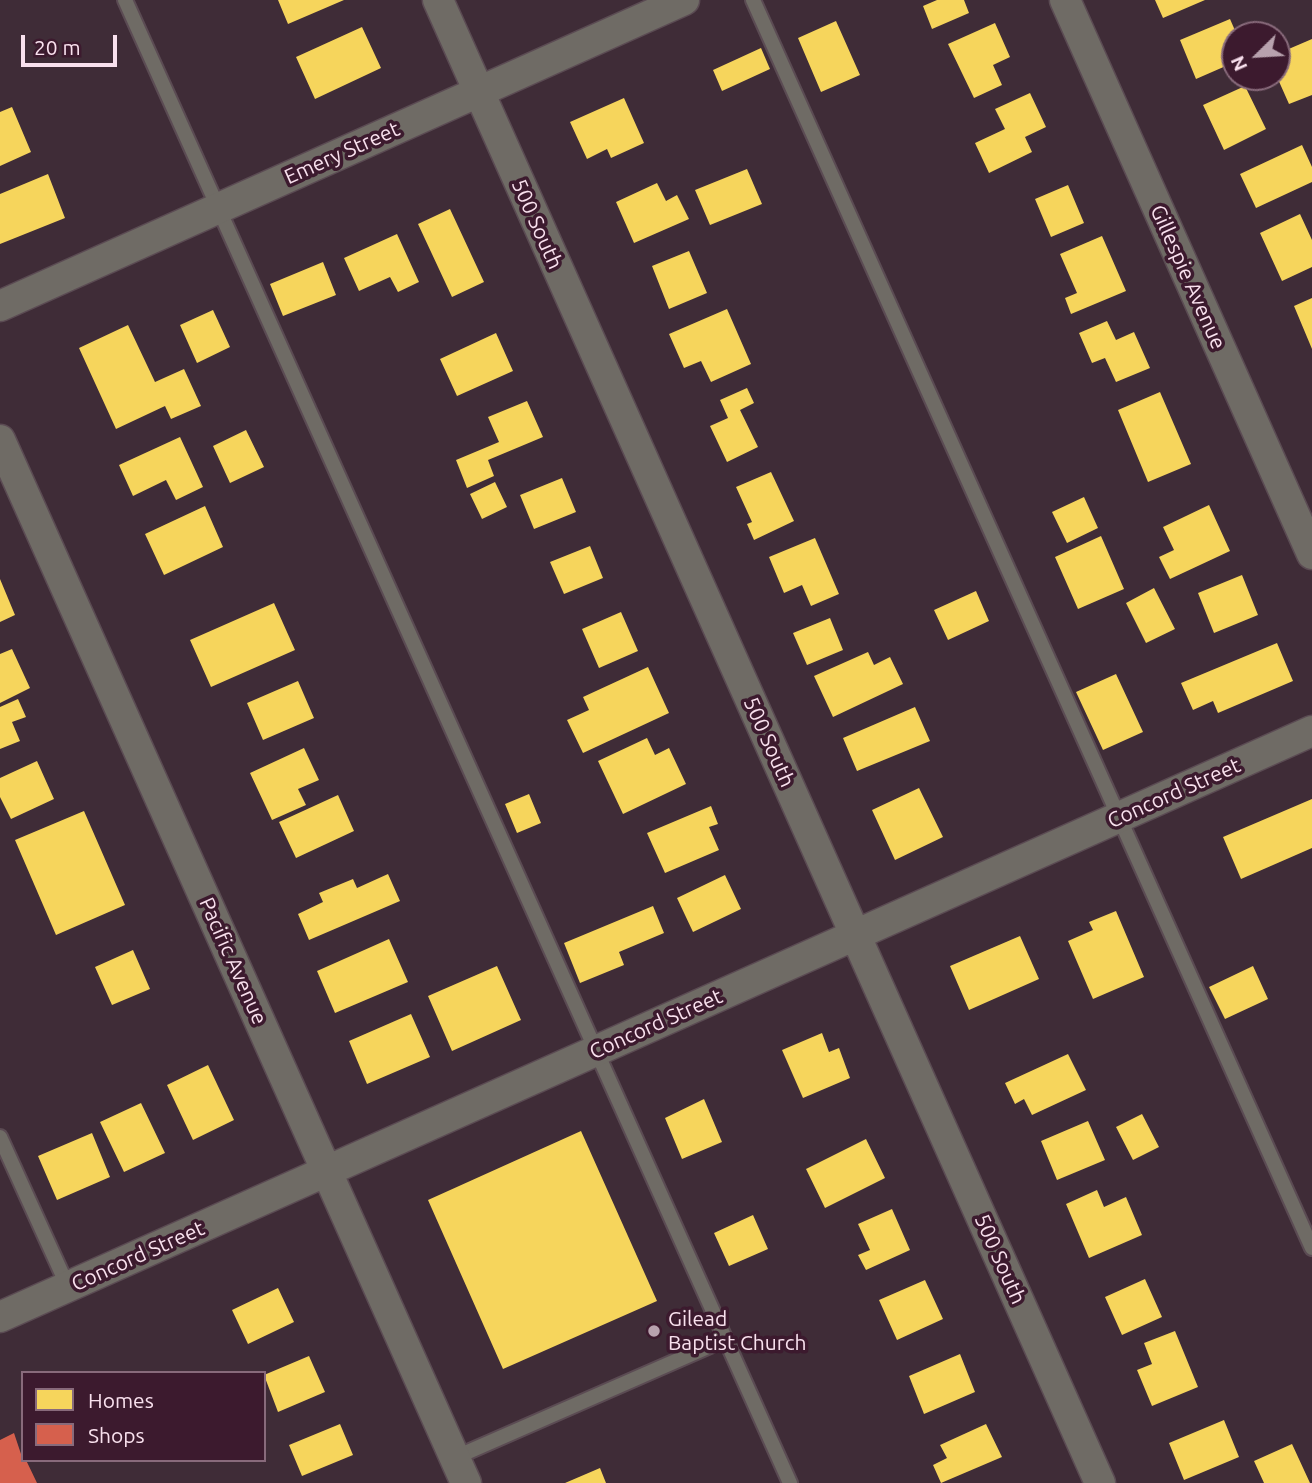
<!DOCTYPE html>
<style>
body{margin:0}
#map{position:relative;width:1312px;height:1483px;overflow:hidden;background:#3f2c37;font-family:Ubuntu,sans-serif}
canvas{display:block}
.legend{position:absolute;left:21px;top:1371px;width:245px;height:91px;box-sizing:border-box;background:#3c1a2e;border:2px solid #886a7b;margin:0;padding:9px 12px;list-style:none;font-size:21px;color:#f9e1ee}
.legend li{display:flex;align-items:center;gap:14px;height:35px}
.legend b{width:35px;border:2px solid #886a7b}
.north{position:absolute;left:1221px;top:21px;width:70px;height:70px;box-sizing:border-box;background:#3c1a2e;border:2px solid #886a7b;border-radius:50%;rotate:246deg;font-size:19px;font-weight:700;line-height:28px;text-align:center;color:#f9e1ee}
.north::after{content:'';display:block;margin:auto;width:24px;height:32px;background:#b8a2ae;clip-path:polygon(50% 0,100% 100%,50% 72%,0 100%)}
.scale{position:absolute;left:21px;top:35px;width:96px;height:32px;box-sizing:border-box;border:4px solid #f9e1ee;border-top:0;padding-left:9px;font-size:21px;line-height:24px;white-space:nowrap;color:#f9e1ee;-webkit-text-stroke:5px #3c1a2e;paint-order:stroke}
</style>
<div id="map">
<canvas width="1312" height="1483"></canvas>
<ul class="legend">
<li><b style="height:19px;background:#f6d55c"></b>Homes</li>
<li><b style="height:19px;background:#d6604d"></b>Shops</li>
</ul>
<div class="north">N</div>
<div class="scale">20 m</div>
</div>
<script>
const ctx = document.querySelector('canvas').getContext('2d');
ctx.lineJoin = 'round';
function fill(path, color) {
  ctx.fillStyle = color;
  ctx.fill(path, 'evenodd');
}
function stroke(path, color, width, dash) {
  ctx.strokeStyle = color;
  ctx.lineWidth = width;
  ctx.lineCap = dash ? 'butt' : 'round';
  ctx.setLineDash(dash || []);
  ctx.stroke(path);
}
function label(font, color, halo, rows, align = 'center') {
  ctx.font = font + ' Ubuntu,sans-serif';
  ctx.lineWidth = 7;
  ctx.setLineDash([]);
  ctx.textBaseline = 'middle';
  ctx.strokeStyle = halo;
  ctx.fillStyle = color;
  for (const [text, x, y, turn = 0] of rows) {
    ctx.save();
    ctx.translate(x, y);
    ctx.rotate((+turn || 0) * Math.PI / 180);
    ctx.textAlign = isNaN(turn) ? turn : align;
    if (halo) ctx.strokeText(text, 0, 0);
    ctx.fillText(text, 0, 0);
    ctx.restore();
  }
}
fill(new Path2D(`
 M278,0H344L288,24Z
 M937,0H964L969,13L932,29L923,6Z
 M1155,0H1205L1163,18Z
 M1230,19L1237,35L1235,62L1196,79L1180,40Z
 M836,21L860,75L821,92L798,38Z
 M995,23L1010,57L993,65L1002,85L974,98L948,44Z
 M362,27L381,68L315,99L296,57Z
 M1312,39V95L1289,104L1277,77V54Z
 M761,48L770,69L722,91L713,70Z
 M1245,86L1266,129L1224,150L1203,105Z
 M1030,93L1046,127L1025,137L1032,152L989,173L975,143L1005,129L995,109Z
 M624,98L644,143L611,158L607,149L587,159L570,122Z
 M12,107L31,152L0,166V112Z
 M1302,145L1312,167V182L1256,208L1240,174Z
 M747,169L762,204L710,225L695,190Z
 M48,174L65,218L0,244V194Z
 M657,183L666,201L677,195L689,219L634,243L616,202Z
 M1068,185L1084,223L1051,237L1035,199Z
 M450,209L484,282L452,297L418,224Z
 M1300,214L1312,240V267L1282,281L1260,233Z
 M397,234L419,282L398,292L390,277L359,291L344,258Z
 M1102,236L1126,291L1071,314L1065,298L1077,293L1060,254Z
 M689,251L707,293L669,309L652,266Z
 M323,262L336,295L283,316L270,284Z
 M1312,298V349L1294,306Z
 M727,309L751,364L711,382L701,361L684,368L669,334Z
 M213,310L230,347L197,363L180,325Z
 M1107,321L1116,340L1134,332L1150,368L1116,382L1105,358L1092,363L1079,333Z
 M128,325L155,382L184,369L201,406L171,419L165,406L116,429L79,348Z
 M496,333L513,371L457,396L440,359Z
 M747,388L754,403L740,410L758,447L727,462L710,426L728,418L720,400Z
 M1160,392L1191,464L1148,482L1118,410Z
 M527,401L543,437L488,460L494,476L467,488L456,460L499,442L488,417Z
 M246,430L264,467L230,483L213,446Z
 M180,437L203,487L176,500L166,480L133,496L119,465Z
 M771,472L794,521L754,540L747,524L752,522L736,487Z
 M562,478L576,512L534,529L520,495Z
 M495,482L507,507L482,519L470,494Z
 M1084,497L1098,528L1067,543L1052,512Z
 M1209,505L1230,551L1170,579L1159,557L1174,550L1163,527Z
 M205,506L223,547L164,575L145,534Z
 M1101,536L1124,589L1078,609L1055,557Z
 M815,538L839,594L811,606L802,585L784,593L769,557Z
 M590,546L603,578L564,594L550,562Z
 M1242,575L1258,615L1214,633L1198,593Z
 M0,579L15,615L0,622Z
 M1154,588L1175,629L1146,643L1126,603Z
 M976,591L989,621L948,640L934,610Z
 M274,603L295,650L211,687L190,640Z
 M621,612L638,651L599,668L582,629Z
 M830,618L843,650L807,665L793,633Z
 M1277,643L1293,681L1218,713L1213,701L1193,710L1181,683Z
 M12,649L30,688L0,703V654Z
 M868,652L874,665L890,657L903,684L833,717L814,676Z
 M648,667L669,713L583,753L567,720L589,710L583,697Z
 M1116,674L1143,732L1103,750L1076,692Z
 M298,681L314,718L263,740L247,703Z
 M18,699L26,717L12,722L20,741L0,749V707Z
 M915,707L930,741L857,771L843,738Z
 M647,738L655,755L669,748L686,784L623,814L598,761Z
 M304,748L319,780L298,789L306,805L272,820L250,773Z
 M37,761L54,799L11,819L0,797V778Z
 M919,788L943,837L895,860L872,810Z
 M529,794L541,823L517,833L505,804Z
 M338,795L354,831L296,858L279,822Z
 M1312,799V848L1241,879L1223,837Z
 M711,806L718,824L709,827L719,850L665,873L647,833Z
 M84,811L125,905L56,935L15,840Z
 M388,874L400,901L309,940L298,914L323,902L319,893L353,879L357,888Z
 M725,875L741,909L693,932L677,898Z
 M653,906L664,933L619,952L624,965L580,983L564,943Z
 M1116,911L1144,977L1093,999L1068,941L1093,930L1089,922Z
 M1020,936L1039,979L969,1010L950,966Z
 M389,939L408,982L335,1013L317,971Z
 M133,950L150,989L112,1005L95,967Z
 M497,966L521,1020L452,1051L428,996Z
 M1253,966L1268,999L1225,1019L1209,987Z
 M411,1014L430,1057L367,1084L349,1041Z
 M822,1033L829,1052L839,1048L850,1078L803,1098L782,1050Z
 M1068,1054L1086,1090L1032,1115L1024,1099L1015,1104L1005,1083Z
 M208,1065L234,1120L193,1140L167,1085Z
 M704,1099L722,1142L682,1159L665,1118Z
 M141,1103L165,1153L124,1172L100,1122Z
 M1142,1114L1159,1147L1133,1160L1116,1127Z
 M1088,1121L1105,1160L1057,1180L1041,1141Z
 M581,1131L657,1301L503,1369L428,1200Z
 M92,1133L110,1177L57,1200L38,1156Z
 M866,1139L885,1178L825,1208L806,1169Z
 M1097,1190L1104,1207L1126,1197L1142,1235L1089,1258L1066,1204Z
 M892,1209L910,1250L866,1270L858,1255L870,1250L858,1224Z
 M753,1215L768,1249L729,1266L714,1233Z
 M1145,1279L1162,1317L1122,1335L1105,1297Z
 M925,1280L943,1319L897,1340L879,1300Z
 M278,1288L294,1322L248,1344L232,1310Z
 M1175,1331L1198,1387L1152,1406L1137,1370L1152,1364L1144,1343Z
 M960,1354L975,1392L924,1414L909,1376Z
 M309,1356L325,1392L278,1412L264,1375Z
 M1224,1420L1239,1457L1184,1480L1169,1443Z
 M340,1424L353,1455L302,1476L289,1445Z
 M986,1424L1002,1457L941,1483L933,1465L947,1458L940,1445Z
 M1292,1444L1310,1483H1264L1254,1461Z
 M600,1468L606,1483H565Z`), '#f6d55c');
fill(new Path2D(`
 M14,1433L23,1460H26L37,1483H0V1440Z`), '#d6604d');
const lane = new Path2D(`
 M125,0L790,1483
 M753,0L1312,1248
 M0,1137L68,1287
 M454,1458L726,1339`);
const street = new Path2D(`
 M438,0L1100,1483
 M1065,0L1312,554
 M0,306L684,0
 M0,440L466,1483
 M0,1317L1312,731`);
stroke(lane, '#5b4b53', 18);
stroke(street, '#5b4b53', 33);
stroke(lane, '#6f6b65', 14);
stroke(street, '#6f6b65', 30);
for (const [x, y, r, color] of [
 [654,1331,7,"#b8a2ae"]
]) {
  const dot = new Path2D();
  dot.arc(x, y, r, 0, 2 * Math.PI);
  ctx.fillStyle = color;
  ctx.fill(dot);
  stroke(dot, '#3c1a2e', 2.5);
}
label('21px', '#f9e1ee', '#3c1a2e', [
 ["Emery Street",342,153,-24],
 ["500 South",537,224,66],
 ["Gillespie Avenue",1188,277,66],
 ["500 South",769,742,66],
 ["Concord Street",1174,793,-24],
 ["Pacific Avenue",233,961,66],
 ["Concord Street",656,1024,-24],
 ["Concord Street",138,1256,-24],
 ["500 South",1000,1259,66]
]);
label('21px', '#f9e1ee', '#3c1a2e', [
 ["Gilead",668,1319],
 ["Baptist Church",668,1343]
], 'left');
</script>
